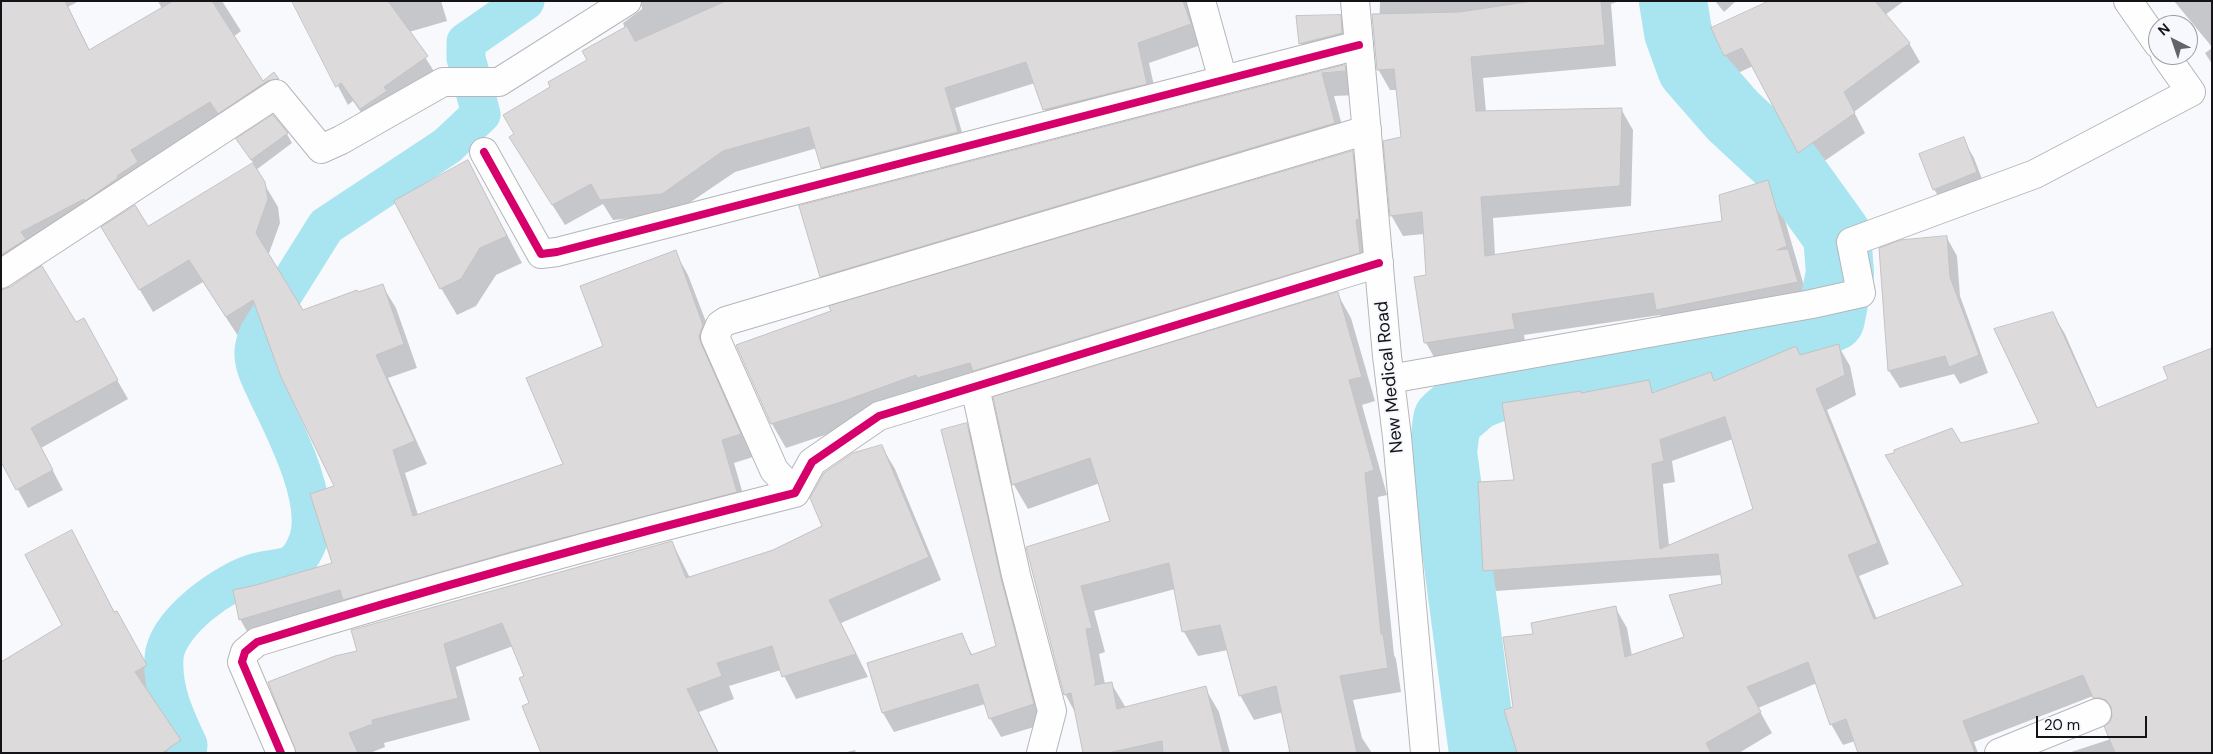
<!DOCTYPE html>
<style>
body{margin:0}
#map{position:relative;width:2213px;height:754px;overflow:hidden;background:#f8f9fd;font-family:"DM Sans",sans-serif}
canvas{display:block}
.frame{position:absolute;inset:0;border:2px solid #141418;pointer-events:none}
.north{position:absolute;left:2148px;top:15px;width:50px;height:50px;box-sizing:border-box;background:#f7f8fe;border:1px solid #9c9da2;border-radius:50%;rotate:319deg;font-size:14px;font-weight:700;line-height:20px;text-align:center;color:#141418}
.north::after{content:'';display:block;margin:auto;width:18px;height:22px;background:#646468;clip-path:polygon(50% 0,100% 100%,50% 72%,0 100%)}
.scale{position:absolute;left:2036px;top:716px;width:111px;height:22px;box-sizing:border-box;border:2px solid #141418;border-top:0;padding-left:6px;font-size:15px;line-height:18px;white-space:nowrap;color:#141418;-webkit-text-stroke:4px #f7f8fe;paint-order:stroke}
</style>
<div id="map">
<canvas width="2213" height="754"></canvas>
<div class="frame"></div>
<div class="north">N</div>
<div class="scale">20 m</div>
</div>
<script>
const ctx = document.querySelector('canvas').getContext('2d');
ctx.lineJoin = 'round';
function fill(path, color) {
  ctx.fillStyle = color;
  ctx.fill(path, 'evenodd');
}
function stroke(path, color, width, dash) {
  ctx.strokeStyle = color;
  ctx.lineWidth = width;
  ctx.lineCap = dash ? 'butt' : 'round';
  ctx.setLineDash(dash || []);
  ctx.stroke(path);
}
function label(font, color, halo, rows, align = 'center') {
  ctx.font = font + ' "DM Sans",sans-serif';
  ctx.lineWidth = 4;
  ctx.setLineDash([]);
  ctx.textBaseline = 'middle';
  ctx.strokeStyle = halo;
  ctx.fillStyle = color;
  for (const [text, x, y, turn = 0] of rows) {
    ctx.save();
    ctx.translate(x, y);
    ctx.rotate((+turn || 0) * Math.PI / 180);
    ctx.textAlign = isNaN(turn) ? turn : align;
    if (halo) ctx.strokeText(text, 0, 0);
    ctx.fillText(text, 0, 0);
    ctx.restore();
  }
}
fill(new Path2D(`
 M1,1H79L68,7L90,51L162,9L158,1H222L241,31L233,37L263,82L274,74L289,98L1,270Z
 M293,1H441L447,21L409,32L437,76L372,128L353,101L348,105Z
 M616,1H1187L1201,45L1149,63L1158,104L1056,130L1045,110L1035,83L955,108L968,153L834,188L822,167L817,148L735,172L673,214L613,220L603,204L565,225L510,138L516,135L551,87L589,61L625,29L623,23L642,9V6Z
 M1380,1H1619L1611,4L1616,66L1483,78L1486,112L1621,109L1633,130L1631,206L1493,218L1495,255L1723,222L1768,182L1780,203L1809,303L1670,331L1660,315L1524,335L1526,349L1438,364L1426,343L1415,278L1427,276L1424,234L1403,236L1391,215L1402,138L1398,90H1390L1378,69Z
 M1715,1H1736L1724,12Z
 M1829,1H1904L1885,15L1909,43L1920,62L1854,112L1865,133L1810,171L1753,66L1736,74L1725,55Z
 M2174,1H2212V47Z
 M1340,16L1351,36L1312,63L1301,44L1297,18Z
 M2212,48V64L2205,53Z
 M1344,66L1358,89V95L1334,96L1348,147L835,299L822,276L801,206Z
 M287,134L292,143L256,170L278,207L280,223L268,256L303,311L382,285L396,308L417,368L388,378L427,464L405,473L418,515L565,465L604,346L675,252L688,275L716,348L712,360L713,367L753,457L734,463L749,515L253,642L240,619L334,564L336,487L263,325L240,339L203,282L153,312L116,250L147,228L254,164L237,139Z
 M1963,139L1974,158L1987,192L1945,208L1934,189Z
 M1352,152L1366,176L1372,276L858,424L786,448L772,424L738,346Z
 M468,161L522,263L496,275L476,306L457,315L441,288Z
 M1947,238L1957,256L1960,296L1988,373L1960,384L1954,374L1900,388L1889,371Z
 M1337,293L1351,318L1375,401L1362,405L1387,495L1378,497L1394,655L1396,659L1401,692L1353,700L1362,738L1372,753H1282L1291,751L1283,712L1254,720L1240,695L1228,650L1198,656L1184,632L1175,589L1094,611L1105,652L1099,654L1105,684L1111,683L1126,708L1205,688L1219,712L1230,753H1084L1076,714L1065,694L1027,548L1112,522L1100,483L1028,509L1014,485L995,398Z
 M2053,314L2065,334L2098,409L2170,379L2212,349V753H2068L2111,739V723L2113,718L2106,719L2093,696L1974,742L1978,753H1859L1855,741L1843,745L1831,724L1817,683L1758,708L1772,733L1739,753H1519L1515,708L1534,635L1615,607L1627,628L1632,656L1686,638L1723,585L1722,575L1496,591L1484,570L1515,481L1581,394L1649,382L1655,393L1711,373L1716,382L1838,345L1850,366L1856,395L1827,410L1889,564L1859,576L1877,619L1964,586L1960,445L2040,424ZM1733,439L1754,510L1669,546L1663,484L1675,482L1672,461Z
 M83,320L128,399L41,448L63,490L28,508L1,459L76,324Z
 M966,425L977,444L1044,724L1001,737L990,718L985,704L894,732L883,713L868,664L961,635L973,656L998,647Z
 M882,447L895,469L941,580L841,623L868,677L796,699L781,670L729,686L734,699L699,712L719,753H546L531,704L526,677L513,646L456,667L470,720L384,743L385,747L370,753H296L359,652L672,542L690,578L774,552L824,527Z
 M72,532L115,613L117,612L157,684L146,690L186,753H1L63,625Z
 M855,750L856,753H843Z`), '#0003');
stroke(new Path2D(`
 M187,753L188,745C175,717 162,690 164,658C166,623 226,580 258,572C285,566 296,572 308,541C322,502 286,432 269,397C263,383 253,367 254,351C254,345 257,338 259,333L326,226L447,146L481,114L466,58V42L525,1`), '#a8e5f0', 39);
stroke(new Path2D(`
 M1483,753L1443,452L1447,420L1475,396L1528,376L1756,342L1801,332L1831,318L1840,273L1837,235L1788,167L1733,116L1691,68L1678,32L1673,1`), '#a8e5f0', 68);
const building = new Path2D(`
 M1,1H65L89,50L173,1H212L263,81L274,72L279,79L267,81L218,114L210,102L131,150L138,162L117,176L118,178L85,201L84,199L21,232L26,239L1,255Z
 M292,1H388L428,56L384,87L387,91L360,109L341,83L336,87Z
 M726,1H1183L1191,24L1138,43L1147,84L1043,110L1026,62L945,88L958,132L821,168L809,127L723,151L662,194L600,200L591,184L552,205L509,137L514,134L503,115L550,87L548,82L587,60L582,51L627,26L635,41Z
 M1533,1H1601L1605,45L1471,57L1476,111L1622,108L1620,186L1481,197L1485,256L1722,221L1719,195L1768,180L1787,246L1777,250L1788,249L1798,282L1656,310L1653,293L1512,314L1515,329L1424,343L1414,277L1426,275L1422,212L1390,216L1383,141L1401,137L1394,69L1377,70L1372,14L1459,12Z
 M1769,1H1875L1910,43L1844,92L1855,113L1798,153L1742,48L1724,56L1711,28Z
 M1341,15L1342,33L1299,44L1296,16Z
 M1345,65L1346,71L1322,73L1335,123L820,277L799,206Z
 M273,115L288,133L251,160L236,139Z
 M1964,137L1977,172L1933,190L1919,154Z
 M1353,151L1359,219L1356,220L1360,253L973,371L970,363L917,378L916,375L844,401L771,424L736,345L831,311L829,306Z
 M468,160L507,236L480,248L461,279L440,289L394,201Z
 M253,163L265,182L268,199L256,233L303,310L357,290L358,292L383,284L404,344L376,355L415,441L393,450L413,516L563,464L526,378L603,346L580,286L676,250L703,325L699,337L701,343L741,434L722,440L737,492L521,549L343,600L340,590L239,620L233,590L256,585L332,563L310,494L334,486L281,377L253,300L226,317L189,260L139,290L101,227L135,205L148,226Z
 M1947,236L1950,277L1979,355L1949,367L1945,356L1888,371L1879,248L1901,240Z
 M42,266L76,322L84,318L118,380L31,428L53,470L16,490L1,462V290L10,287Z
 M1338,292L1362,377L1349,380L1374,470L1365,473L1381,634H1383L1388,668L1340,676L1357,753H1290L1276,686L1239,696L1220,625L1182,632L1169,563L1081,586L1092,628L1086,629L1096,685H1094L1112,682L1117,709L1206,686L1223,753H1163L1162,741L1108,753H1083L1071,693L1064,695L1026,547L1110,521L1090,458L1012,485L993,397Z
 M2053,312L2097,408L2168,379L2163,367L2212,348V753H2115L2104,726L2110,722L2112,716L2111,707L2106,700L2100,698H2093L2083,675L1963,721L1975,753H1858L1846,719L1830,725L1808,662L1747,687L1761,712L1706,743L1711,753H1517L1504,710L1513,707L1503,637L1533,634L1531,623L1616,606L1625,657L1684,637L1669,595L1722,584L1718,554L1483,571L1478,482L1514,480L1502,403L1581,391V393L1649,380L1652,393L1711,372L1714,381L1796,346L1800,355L1839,344L1845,375L1816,389L1878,543L1848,555L1874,619L1963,585L1885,455L1894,453V450L1952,428L1961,443L2039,423L1994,329ZM1725,417L1753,509L1660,549L1652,464L1664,461L1660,440Z
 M967,423L1001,578L1034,704L989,719L978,684L882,713L867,663L962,633L971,655L996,646L941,430Z
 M882,445L929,557L829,600L856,654L782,677L772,646L717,663L722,676L687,689L718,753H541L522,706L529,703L519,678L524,676L502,623L444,644L458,698L372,720L373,724L349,733L358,753H296L268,682L335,656L357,651L351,630L672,541L686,578L773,550L822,526L810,498L824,473L853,453Z
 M72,530L114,612L117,611L147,665L135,672L181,740L162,753H1V662L62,625L25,555Z`);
fill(building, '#dcdadb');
stroke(building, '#c4c2c3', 1);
const street = new Path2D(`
 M1201,1L1223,80
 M2128,1L2158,44
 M484,152L541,254L557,252L1359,45
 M1,274L276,94L321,149L341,140L443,82H499L627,1
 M1390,379L1812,304L1861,293L1851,242L2035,174L2191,92L2165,55
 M975,387L1016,575L1052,711L1041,753
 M795,493L774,470L715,337L720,325L726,321L1367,130
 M281,753L242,662L245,652L257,642C435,587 615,538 795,493L812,462L879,416L1379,263
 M1999,753L2097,713`);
const secondary = new Path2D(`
 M1355,1L1387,356L1397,437L1425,753`);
stroke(street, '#b5b6b9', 30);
stroke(secondary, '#b5b6b9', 30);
stroke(street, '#fefeff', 28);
stroke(secondary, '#fefeff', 28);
stroke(new Path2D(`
 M484,152L541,254L557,252L1359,45
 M281,753L242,662L245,652L257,642C435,587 615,538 795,493L812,462L879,416L1379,263`), '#d6006c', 8);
label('18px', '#141418', '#f7f8fe', [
 ["New Medical Road",1390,377,-96]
]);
</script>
